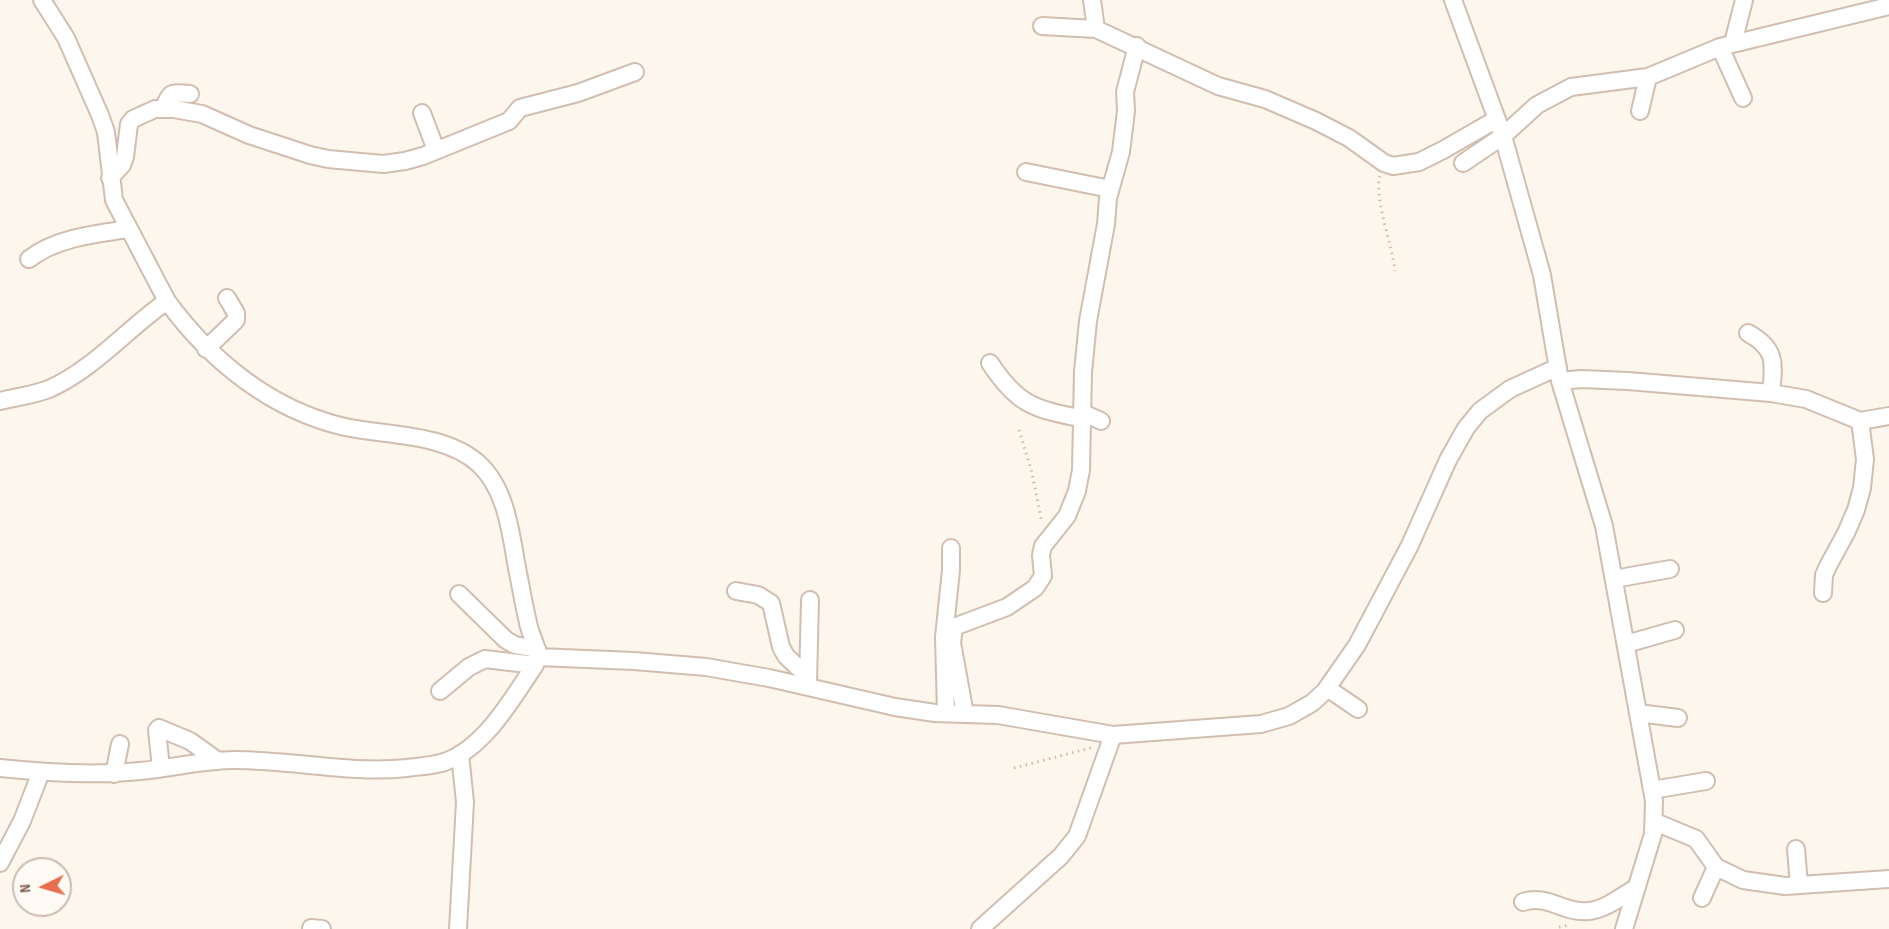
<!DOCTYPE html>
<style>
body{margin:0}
#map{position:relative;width:1889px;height:929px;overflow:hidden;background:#fdf6ec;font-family:"Sofia Sans Condensed",sans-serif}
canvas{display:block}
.north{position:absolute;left:12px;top:857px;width:60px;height:60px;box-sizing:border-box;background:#fffaf3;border:2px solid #cabbb1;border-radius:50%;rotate:265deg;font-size:16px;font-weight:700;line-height:24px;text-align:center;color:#7a5c4d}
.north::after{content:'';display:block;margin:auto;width:21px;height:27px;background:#e76f51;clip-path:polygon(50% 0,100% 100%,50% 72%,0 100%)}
</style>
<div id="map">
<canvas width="1889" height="929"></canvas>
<div class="north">N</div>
</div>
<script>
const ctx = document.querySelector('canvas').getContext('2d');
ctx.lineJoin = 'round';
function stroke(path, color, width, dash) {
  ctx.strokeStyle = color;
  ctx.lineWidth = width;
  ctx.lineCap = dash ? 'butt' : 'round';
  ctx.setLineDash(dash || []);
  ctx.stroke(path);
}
const minor = new Path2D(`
 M42,0L66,38L100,115L106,132L114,200L167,301C211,361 271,410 345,427C387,436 445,433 479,464C509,492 511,540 519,578C522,594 525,610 529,627C532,637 537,646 538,657
 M1092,0L1096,29L1218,86L1265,99L1316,121L1349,138L1384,163L1393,166L1419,162L1443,150L1497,119
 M1453,0L1503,136L1542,275L1560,381L1604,526L1654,801L1653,834L1624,929
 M1042,26L1096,29
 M1733,43L1744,0
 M1720,47L1743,98
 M164,108C170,90 172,93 190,94
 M1640,111L1648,77
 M422,113L436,150
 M1463,163L1503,136L1537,105L1571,87L1648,77L1720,47L1889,6
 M1026,172L1110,189
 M110,178L122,165L125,157L129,124L133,119L155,109H174L202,114L249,135L310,155L328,159L383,164L405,161L423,156L509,121L520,108L578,93L635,72
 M29,259C56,238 95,234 128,229
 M1748,333C1777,349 1774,363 1771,393
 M206,349L236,320V313L227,298
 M990,363C1017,404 1033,409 1080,418
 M1560,381L1581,379L1628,381L1771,393L1806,399L1860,421L1889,416
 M0,401C16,397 34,395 49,389C94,369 128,328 167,301
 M1081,412L1101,421
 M1614,579L1670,569
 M736,591L758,595L771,603L781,647L786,656L808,677
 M1823,593L1824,575L1828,566L1846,533L1856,510L1862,488L1865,459L1860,421
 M459,594L506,640L515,645L537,649
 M1626,644L1675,630
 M808,683L810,600
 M1327,688L1358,709
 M440,691L469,667L485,659L535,665
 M946,713L944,637L951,570V548
 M1638,713L1678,718
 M965,714L952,643L954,627L1007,607L1035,588L1043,576L1041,555L1043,546L1067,516L1077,491L1081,470L1083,372L1088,321L1106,224L1108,198L1121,152L1126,111L1125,92L1137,46
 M0,768C47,773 93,776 140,771C172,768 203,760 235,760C293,760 350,774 407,768C421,766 435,766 447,761C486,746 513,697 535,665L538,657L634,661L706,667L769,678L895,707L935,713L998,715L1113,735
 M161,768L157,730L159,728L190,741L218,761
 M114,774L120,744
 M1652,790L1706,781
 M1655,822L1696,839L1716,867L1743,880L1785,886L1889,879
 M1796,849L1799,885
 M0,863L22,821L41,772
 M1702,898L1716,867
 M1523,902C1549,894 1564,914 1589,911C1606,909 1622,896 1637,887
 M311,928L322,929
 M458,929L465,802L460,754
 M980,929L1061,856L1077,836L1113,735L1261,724L1289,716L1312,703L1325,691L1357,645L1410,545L1448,460L1466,428L1480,411L1510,389L1558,367`);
stroke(minor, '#d1beb0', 20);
stroke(new Path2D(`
 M1380,176C1374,198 1392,244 1395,271
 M1019,430L1032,473L1042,523
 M1014,768L1094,747
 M1559,927L1569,925`), '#d9b8a5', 3, [1.5, 4.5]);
stroke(minor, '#fff', 16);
</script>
